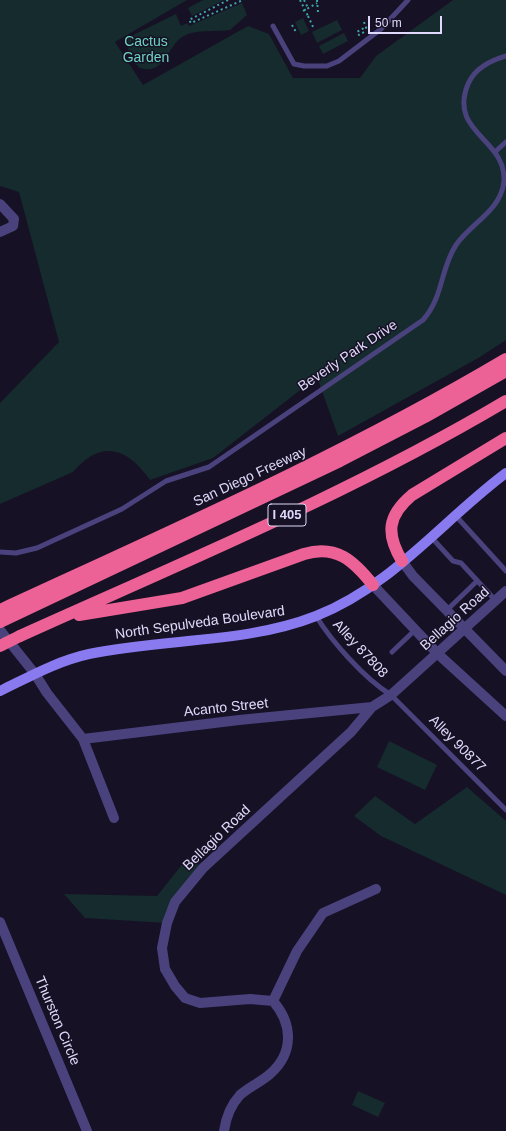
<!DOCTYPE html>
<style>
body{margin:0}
#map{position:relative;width:506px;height:1131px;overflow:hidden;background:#161124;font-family:Arial,sans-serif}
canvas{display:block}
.scale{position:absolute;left:368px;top:16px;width:74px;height:18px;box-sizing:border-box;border:2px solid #e0d9fb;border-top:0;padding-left:5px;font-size:12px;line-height:14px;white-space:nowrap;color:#e0d9fb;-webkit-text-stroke:3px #161124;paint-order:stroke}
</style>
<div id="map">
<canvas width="506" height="1131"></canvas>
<div class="scale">50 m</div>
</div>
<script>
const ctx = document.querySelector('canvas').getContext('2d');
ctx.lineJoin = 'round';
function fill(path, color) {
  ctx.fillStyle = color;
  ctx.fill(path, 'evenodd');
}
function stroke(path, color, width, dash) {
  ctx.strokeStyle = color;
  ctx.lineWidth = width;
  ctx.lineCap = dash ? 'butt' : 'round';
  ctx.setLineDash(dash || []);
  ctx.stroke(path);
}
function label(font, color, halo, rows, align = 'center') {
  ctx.font = font + ' Arial,sans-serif';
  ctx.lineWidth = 3;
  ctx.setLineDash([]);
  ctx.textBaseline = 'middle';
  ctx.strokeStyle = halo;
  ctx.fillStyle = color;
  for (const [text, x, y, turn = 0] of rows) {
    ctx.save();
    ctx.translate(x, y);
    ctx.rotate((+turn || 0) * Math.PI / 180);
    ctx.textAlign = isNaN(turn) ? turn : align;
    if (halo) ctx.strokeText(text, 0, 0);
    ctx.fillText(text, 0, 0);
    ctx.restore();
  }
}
fill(new Path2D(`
 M0,0H187L115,42L143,85L248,26L269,34L293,78H360L376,56L453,0H506V340L480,357L338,436L317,377L213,458L150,480C127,447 101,439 73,472L0,504V403L59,342L19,192L0,186Z
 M203,0H224L192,16L188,8Z
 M242,3L247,15L230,30C216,32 196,29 184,36C166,46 165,76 140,68L129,58L127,38L176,14L181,26L187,23L189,26Z
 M303,18L309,31L301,35L295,22Z
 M337,20L342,30L317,43L312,32Z
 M344,33L348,41L323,54L319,46Z
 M389,741L437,765L425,790L377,767Z
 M467,787L506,821V895L381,836L354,816L375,796L415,824Z
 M188,857L203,868L167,923L85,918L64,894L157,896Z
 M358,1091L385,1103L378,1117L352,1105Z`), '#152b2d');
stroke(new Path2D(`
 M228,0L189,20L191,23L243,0
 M304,0L308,8
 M317,0L318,12
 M303,11L317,3
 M308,16L314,29
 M364,22L367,30
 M292,25L296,32
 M364,32L359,35L357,32L364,28L365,30`), '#3da6aa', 2, [2, 3]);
stroke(new Path2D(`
 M273,26L294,64L304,66H327L339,61L381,29L408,0
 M496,151L506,142
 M455,515L506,571
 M431,537L453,561L461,563L496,601
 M0,552L16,553L37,548L122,509L166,481L209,467L423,320C444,296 440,269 456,245C472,222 501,211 504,181C506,138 448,133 468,84C475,68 490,61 506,56
 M447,610L477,581
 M316,616C332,642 365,679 391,695L506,810
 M392,652L415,630`), '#4a427d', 5);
stroke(new Path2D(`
 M0,204L14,219L13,226L0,232
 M402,561L413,576L506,671
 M373,585L438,654L506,716
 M35,674L47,693L83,739L114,818
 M83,739L239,720L372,707
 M0,922L87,1131
 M273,1001L297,951L323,913L376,889
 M224,1131C226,1117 230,1106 240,1095C249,1087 261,1082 270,1074C294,1053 293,1024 273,1001L250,999L200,1003L185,998L175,986L165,969L162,948L167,923L175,902L203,868L351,732L372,707L391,695L506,591`), '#4a427d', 10);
stroke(new Path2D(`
 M0,630L35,674`), '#4a427d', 10);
stroke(new Path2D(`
 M0,691C29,677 57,661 89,654C163,638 245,644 316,616C391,587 443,520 506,473`), '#897bef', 10);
stroke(new Path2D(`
 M402,561C386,534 387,516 412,495L506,438
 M0,610C171,531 344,455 506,359
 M79,615L182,598L304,554C336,544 354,561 373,585
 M0,622L340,461L425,417L506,371
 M20,636C184,562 351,493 506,401`), '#ed6296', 12);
stroke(new Path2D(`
 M300,0L308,16`), '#3da6aa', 2, [2, 3]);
stroke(new Path2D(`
 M0,646L20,636`), '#ed6296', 12);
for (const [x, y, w] of [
 [287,515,38]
]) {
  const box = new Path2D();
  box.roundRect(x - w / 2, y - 11, w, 22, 3);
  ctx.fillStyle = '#161124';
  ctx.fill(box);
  stroke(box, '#e0d9fb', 1);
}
label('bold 13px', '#e0d9fb', null, [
 ["I 405",287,515]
]);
label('14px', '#6dd3c3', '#161124', [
 ["Cactus",146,42],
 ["Garden",146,58]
]);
label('14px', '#e0d9fb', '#161124', [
 ["Beverly Park Drive",348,356,-34],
 ["San Diego Freeway",250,477,-25],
 ["Bellagio Road",455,619,-42],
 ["North Sepulveda Boulevard",200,623,-8],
 ["Alley 87808",360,649,47],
 ["Acanto Street",226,708,-6],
 ["Alley 90877",457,744,45],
 ["Bellagio Road",217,838,-44],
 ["Thurston Circle",57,1021,67]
]);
</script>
